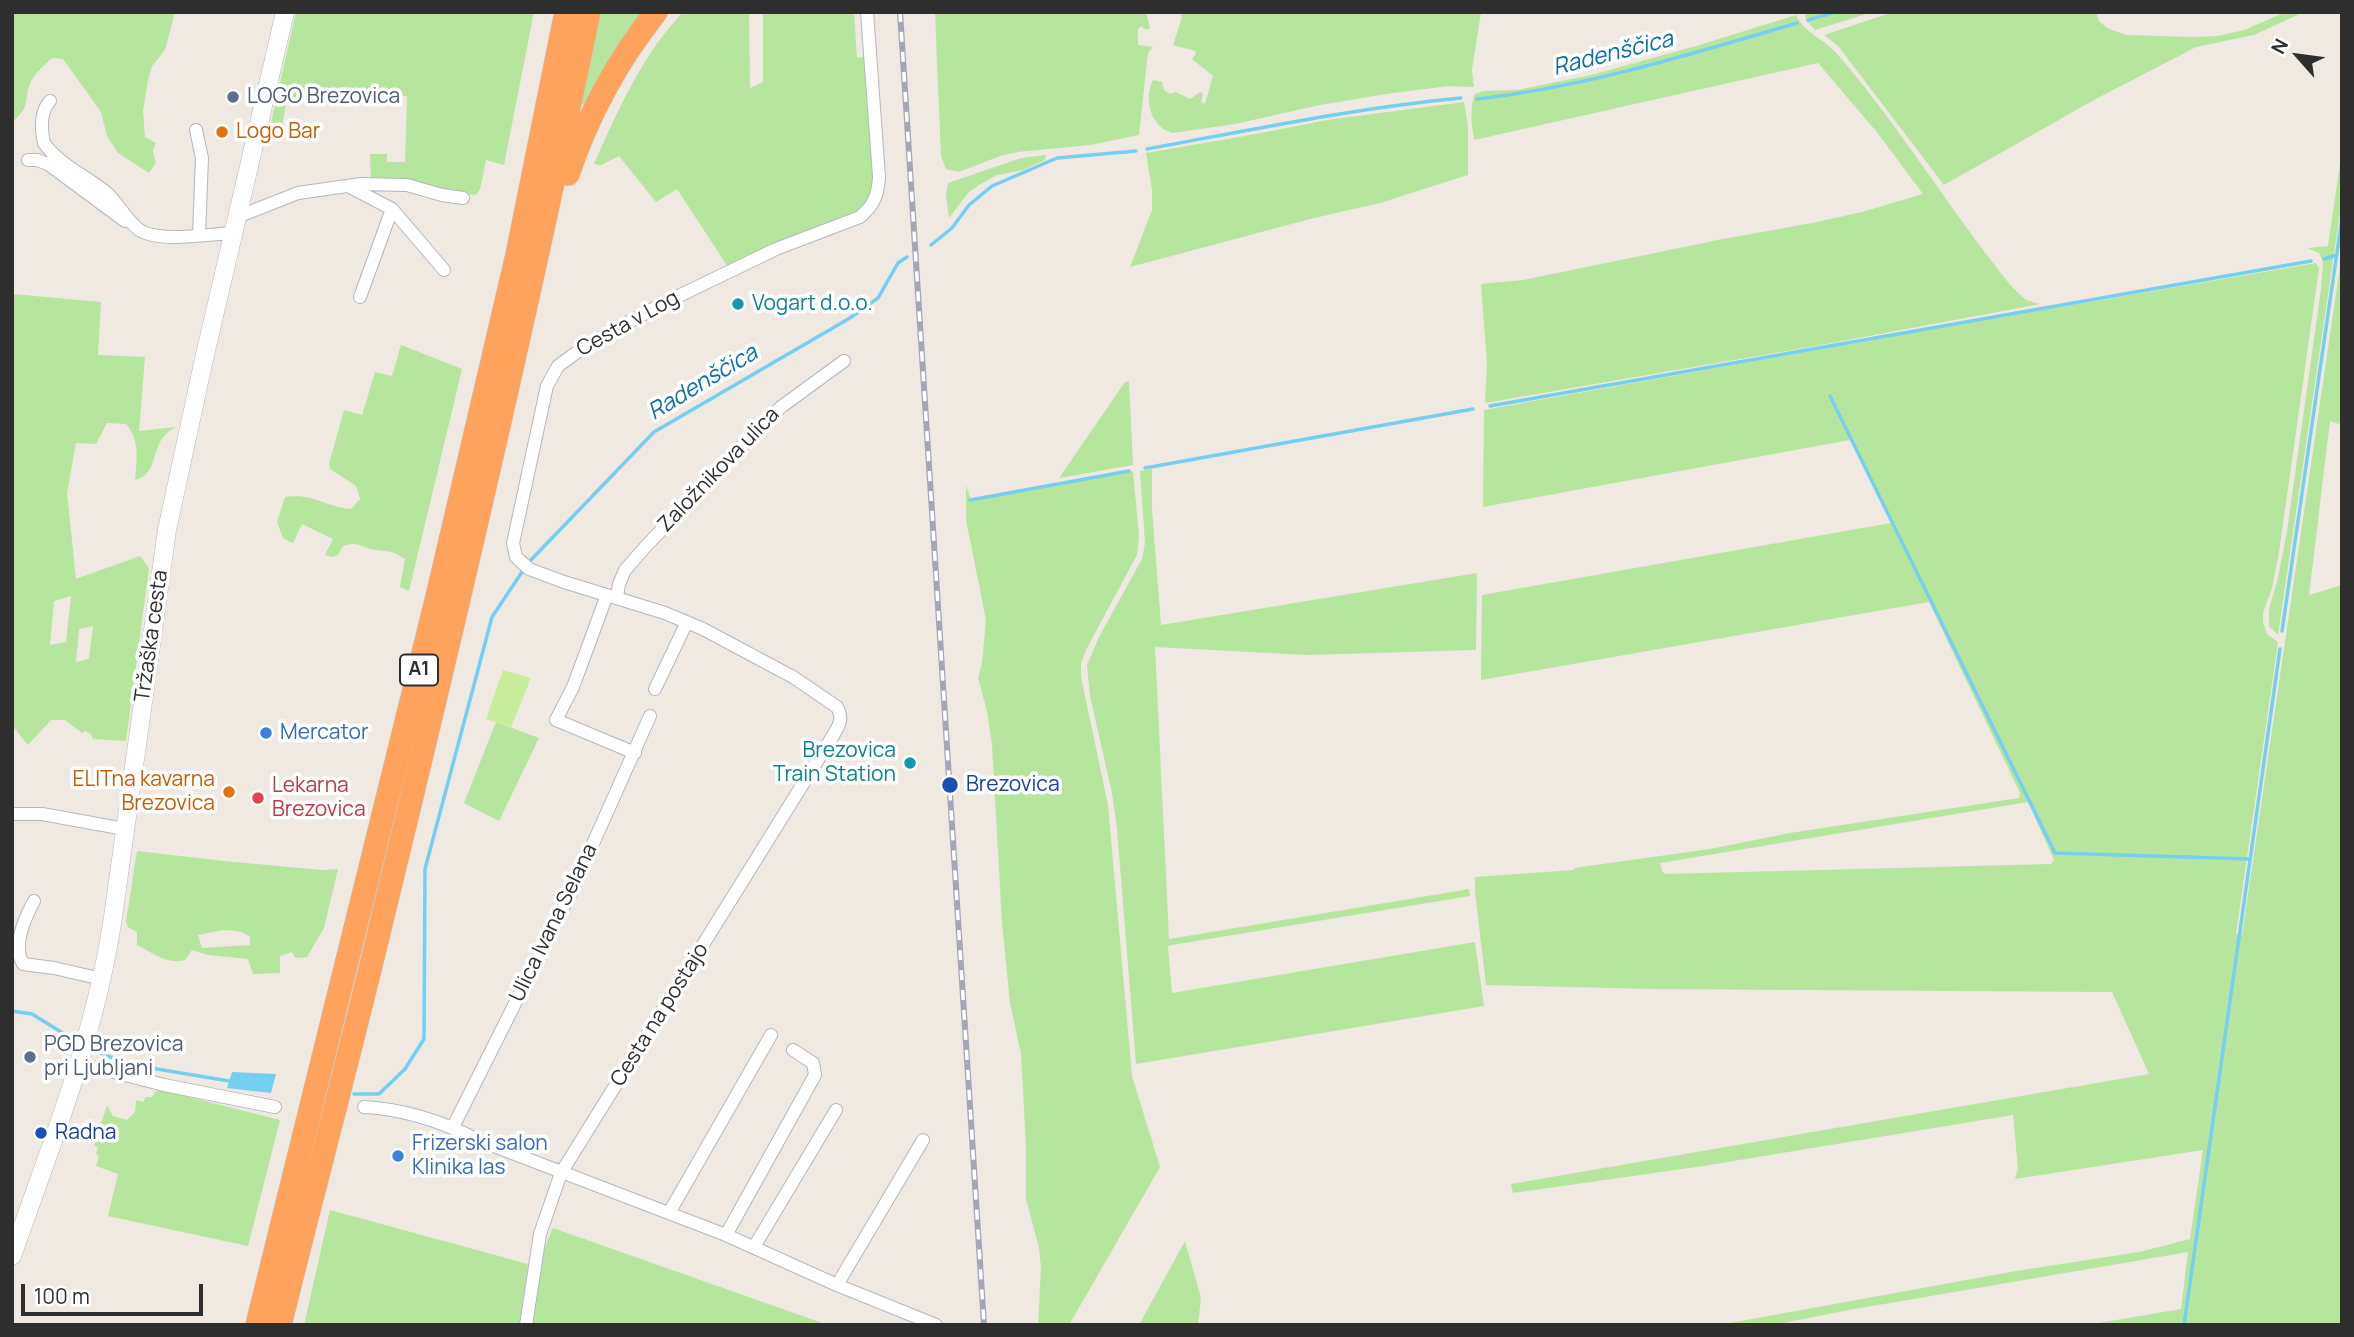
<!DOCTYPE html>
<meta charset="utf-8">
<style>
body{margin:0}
#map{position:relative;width:2354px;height:1337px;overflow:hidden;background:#efe9e1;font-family:Manrope,sans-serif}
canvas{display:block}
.frame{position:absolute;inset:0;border:14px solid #2e2e2e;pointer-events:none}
.north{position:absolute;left:2263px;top:21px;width:70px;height:70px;-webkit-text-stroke:5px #fff;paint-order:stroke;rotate:298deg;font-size:19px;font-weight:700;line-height:28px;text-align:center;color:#2e2e2e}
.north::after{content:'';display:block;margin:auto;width:24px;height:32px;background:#2e2e2e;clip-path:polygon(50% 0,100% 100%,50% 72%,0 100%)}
.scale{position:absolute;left:21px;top:1284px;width:182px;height:32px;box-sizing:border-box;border:4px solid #2e2e2e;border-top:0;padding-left:9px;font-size:21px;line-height:24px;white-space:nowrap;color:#2e2e2e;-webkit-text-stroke:5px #fff;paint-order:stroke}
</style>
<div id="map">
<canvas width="2354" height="1337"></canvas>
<div class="frame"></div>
<div class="north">N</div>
<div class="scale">100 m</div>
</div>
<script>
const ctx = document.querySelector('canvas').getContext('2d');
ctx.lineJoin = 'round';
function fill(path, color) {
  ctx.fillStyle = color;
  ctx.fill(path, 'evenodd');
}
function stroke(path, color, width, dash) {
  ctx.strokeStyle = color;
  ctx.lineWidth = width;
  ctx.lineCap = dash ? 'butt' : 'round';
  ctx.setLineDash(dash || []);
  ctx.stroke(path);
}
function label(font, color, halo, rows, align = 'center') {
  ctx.font = font + ' Manrope,sans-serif';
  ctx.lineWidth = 7;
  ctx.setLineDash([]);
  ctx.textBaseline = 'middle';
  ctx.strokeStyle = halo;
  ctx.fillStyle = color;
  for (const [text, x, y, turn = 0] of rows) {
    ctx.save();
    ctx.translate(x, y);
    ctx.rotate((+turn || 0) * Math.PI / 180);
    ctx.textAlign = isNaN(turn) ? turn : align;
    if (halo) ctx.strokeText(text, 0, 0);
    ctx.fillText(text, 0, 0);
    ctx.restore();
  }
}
fill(new Path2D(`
 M12,12H175L165,50L152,66L148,80L143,111L145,137L156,143L153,151L156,163L149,173L118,153L107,136L101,112L63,59L52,58C46,64 37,71 33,78C21,98 34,105 12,122Z
 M296,12H534L504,165L486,160L480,189L476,195L371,181L370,154H387V162H405L407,96L329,95L287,98L282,126L271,123Z
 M599,12H643L585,105L582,104L580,101Z
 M683,12H749L750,88L763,82V12H854L857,58L865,56C868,87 880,169 871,195C868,204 861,210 854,216L728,267L677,189L656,202L619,156L601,165L594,164C618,110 642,55 683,12Z
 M935,12H1146L1150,28L1146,30L1141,26L1138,29V45L1153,47L1148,53L1139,135L1090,145L1018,152L1000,156L959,172L946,169L941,156Z
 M1179,12H1481L1472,70L1474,87L1448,86L1386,94L1320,105L1235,124L1173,133C1151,128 1143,99 1153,80L1162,82L1164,90L1170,94L1176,92L1190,99L1200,92L1203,94L1201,102L1205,104L1213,76L1192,59L1196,54L1195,51L1173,45L1182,17Z
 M1810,12H1873L1815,30L1806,20L1805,14Z
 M1893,12H2096L2099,21L2107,28L2126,35L2193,37L2218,36L2244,30L2286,12H2304L2254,35L2196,47L2092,101L1944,185L1848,59L1839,47L1824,35Z
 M1796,15C1805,34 1825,39 1838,55C1901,128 1951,212 2012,287L2026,300L2040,304L1816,346L1485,403L1487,364L1481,284L1523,280L1723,239L1812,223L1862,212L1923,194L1876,131L1818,63L1474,140C1472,126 1469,107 1475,94L1483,91L1517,90L1591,75L1696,46Z
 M1464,102L1468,126V175L1380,203L1310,219L1130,267L1152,210V190L1146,153L1256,134L1327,120Z
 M2342,150V199L2278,635L2269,626V609L2278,578L2287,531L2321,289L2323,262L2319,253L2307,248L2328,246Z
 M1046,155L1045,160L1023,170L997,175L979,185L968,193L949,218L946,194L948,183L1021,158Z
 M2342,253V425L2330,421L2309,595L2342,585V1325H2087L2181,1309L2188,1252L1849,1310L1773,1325H1719L2016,1271L2139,1252L2190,1239L2203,1150L2015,1179L2018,1169L2013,1115L1703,1166L1513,1193L1511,1184L2149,1074L2112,992L1653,989L1486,985L1475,892V877L1574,870V868L1710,849L1790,833L2019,798L2020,793L1929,602L1481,680L1482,595L1891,523L1850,440L1483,507L1484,410L1904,334L2316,263L2319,269L2317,283L2279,552L2272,588L2263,613V622L2267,634L2278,642L2236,934L2242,935ZM2028,802L2054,860L2051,864L1665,874L1662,871L1660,863Z
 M12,294L101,302L98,355L145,357L139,431L176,427C146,442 163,472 135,480C137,460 140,440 126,424L107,423L96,444L76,443L67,493L76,579L140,556L149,568L126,741L93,739L91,734L85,731L82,733L65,720H51L28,745L12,725ZM71,596L66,642L50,645L54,601ZM93,626L89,659L76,662L79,629Z
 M401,345L462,369L409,591L400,587L405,559C395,552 389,551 377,550C363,549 356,539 342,547L338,555L333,557L325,555L333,539L302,524L293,543L283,538L277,522L285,497C314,493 325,507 351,509L360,499L356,486L330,469L329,464L344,410L362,415L375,372L392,376Z
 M1129,381L1133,465L1059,478L1125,382Z
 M1152,469V509L1161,625L1477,573L1476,650L1307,655L1155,647L1169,939L1469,889L1470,896L1172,945L1168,947L1172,993L1475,942L1484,1006L1136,1064L1117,829L1112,793L1090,696L1087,665L1099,637L1142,559L1145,543L1140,471Z
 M1133,471L1139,536L1137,555L1087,648L1081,663V677L1108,805L1132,1076L1160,1167L1069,1325H1038L1041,1268L1039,1248L1026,1199V1147L1021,1054L1010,1003L1002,923L992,745L987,711L978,678L982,663L986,620L966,520V485L971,501Z
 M496,722L539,738L499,821L464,803Z
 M137,851L224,861L322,870L338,869L324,928L307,957L295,958L292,952L280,956V973L253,974L248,959L208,955L192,950L185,960C167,965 153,953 137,945V932L128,927L126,922ZM223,930C233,931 242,930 250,937V945L202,948L198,935Z
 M156,1091H165L280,1120L248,1246L108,1216L118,1174L96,1166L99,1157L96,1153L98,1148L94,1145L107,1105L113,1116L127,1120L135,1112L136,1100L143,1102L146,1097H152Z
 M330,1210L528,1264L520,1325H304Z
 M553,1228L828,1325H532C537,1293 538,1257 553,1228Z
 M1185,1241L1201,1298L1198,1325H1139Z`), '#b6e59e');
fill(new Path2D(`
 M503,670L531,678L511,727L486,719Z`), '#c9ec9a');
fill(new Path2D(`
 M232,1072L276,1074L271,1093L227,1088Z`), '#75cff0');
stroke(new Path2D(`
 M1808,20L1835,12
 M1477,99C1586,87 1691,54 1797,23
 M1147,149C1251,130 1355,108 1461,98
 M931,245L952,228L969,205L992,186L1057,158L1136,151
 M2324,259L2337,255
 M1830,396L2055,853L2250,859
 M1490,406L2311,261
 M1145,468L1473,409
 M970,500L1129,471
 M529,562L654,432L850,318L878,298L898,263L907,257
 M2282,631L2342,218
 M12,1011L32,1014L79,1043
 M89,1048L127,1064L229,1081
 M354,1094H379L405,1069L424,1039L425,869L492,617L524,569
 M2184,1325L2280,649`), '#75cff0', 3.5);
const street = new Path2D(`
 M50,101C40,112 41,129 44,143C59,165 87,176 107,193C118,203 131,227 143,232C165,242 209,234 234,233
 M196,130L202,158L199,234
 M28,160H37L48,164L125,221
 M350,187L392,209L444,270
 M237,217L298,193L361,184L407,185L442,195L463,198
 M360,297L392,209
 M607,595L573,687L556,720L635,753
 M617,597L619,584L625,570L647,545L731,457L781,407L844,361
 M655,689L687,622
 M12,814H42L125,829
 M34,901C25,918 12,945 23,964L54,968L102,979
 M79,1063L164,1085L275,1107
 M364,1107C403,1109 443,1122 478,1140L726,1235L837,1285L936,1325
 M453,1127L575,884L650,716
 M669,1213L771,1035
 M726,1235L815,1075L813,1063L793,1050
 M754,1247L836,1110
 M837,1285L923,1140
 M526,1325L540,1234L561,1173L834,734C840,724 843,718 837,707L793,677L703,629L665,613L564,582L529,569L516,557L513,543L547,386L558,366L584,347L660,305L776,249L860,217C874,205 878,195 879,177L867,12`);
const secondary = new Path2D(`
 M12,1256C51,1145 96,1034 113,917L167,530L204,359L285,12`);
const highway = new Path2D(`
 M568,174C588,115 617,61 656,12
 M257,1325L437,597L517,255L566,12
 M280,1325C313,1191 349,1058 381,924C455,621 526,318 589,12`);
stroke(street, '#b4b7c1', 14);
stroke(secondary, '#b4b7c1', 19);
stroke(highway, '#c9c9c9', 24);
stroke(street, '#fff', 12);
stroke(secondary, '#fff', 18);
stroke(highway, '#ffa35c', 23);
const rail = new Path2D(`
 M900,12L984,1325`);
stroke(rail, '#a3a6b8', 6);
stroke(rail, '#fff', 3.5, [10]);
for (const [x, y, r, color] of [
 [233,97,7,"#5c6f8a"],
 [222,132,7,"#e8710a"],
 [738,304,7,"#0f9aa8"],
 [266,733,7,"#3f7fe0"],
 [910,763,7,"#0f9aa8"],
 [950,785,9,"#1a4fb4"],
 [229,792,7,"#e8710a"],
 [258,798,7,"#e0444e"],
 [30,1057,7,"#5c6f8a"],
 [41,1133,7,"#1a4fb4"],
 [398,1156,7,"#3f7fe0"]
]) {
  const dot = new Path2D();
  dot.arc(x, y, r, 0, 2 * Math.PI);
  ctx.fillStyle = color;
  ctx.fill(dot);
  stroke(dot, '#fff', 2.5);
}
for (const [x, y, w] of [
 [419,670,38]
]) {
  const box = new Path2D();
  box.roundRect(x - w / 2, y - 15.5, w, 31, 5);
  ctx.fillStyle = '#fff';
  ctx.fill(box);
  stroke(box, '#2e2e2e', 2);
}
label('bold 19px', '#2e2e2e', null, [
 ["A1",419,670]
]);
label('21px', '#4e5e75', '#fff', [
 ["LOGO Brezovica",247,97],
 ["PGD Brezovica",44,1045],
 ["pri Ljubljani",44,1069]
], 'left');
label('21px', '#c56008', '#fff', [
 ["Logo Bar",236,132],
 ["ELITna kavarna",215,780,"right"],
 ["Brezovica",215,804,"right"]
], 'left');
label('21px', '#0d838f', '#fff', [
 ["Vogart d.o.o.",752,304],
 ["Brezovica",896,751,"right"],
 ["Train Station",896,775,"right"]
], 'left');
label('21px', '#2e2e2e', '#fff', [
 ["Cesta v Log",628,324,-29],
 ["Založnikova ulica",719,470,-46],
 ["Tržaška cesta",152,636,-82],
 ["Ulica Ivana Selana",554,923,-64],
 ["Cesta na postajo",660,1015,-58]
]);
label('21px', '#366cbe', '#fff', [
 ["Mercator",280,733],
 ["Frizerski salon",412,1144],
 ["Klinika las",412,1168]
], 'left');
label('21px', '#164399', '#fff', [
 ["Brezovica",966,785],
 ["Radna",55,1133]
], 'left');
label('21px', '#be3a42', '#fff', [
 ["Lekarna",272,786],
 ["Brezovica",272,810]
], 'left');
label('italic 23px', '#0d6fa3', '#fff', [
 ["Radenščica",1613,54,-14],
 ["Radenščica",703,383,-31]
]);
</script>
